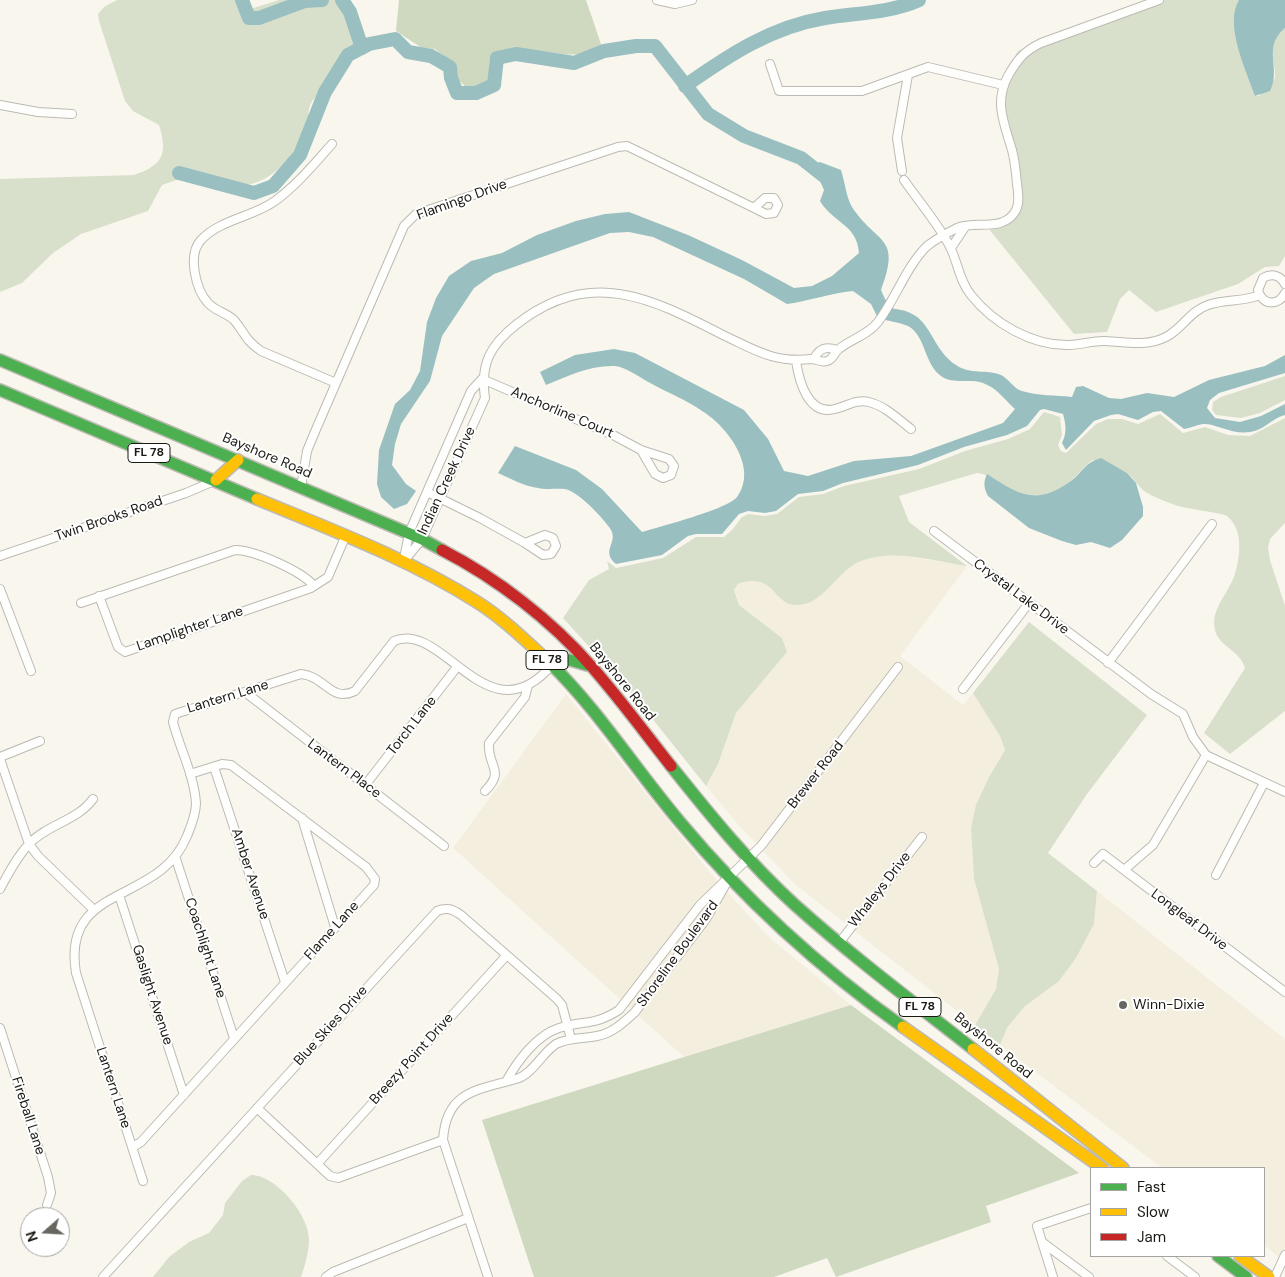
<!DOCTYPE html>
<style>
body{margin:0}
#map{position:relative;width:1285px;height:1277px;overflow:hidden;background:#f9f6ee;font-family:"DM Sans",sans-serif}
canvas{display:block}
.legend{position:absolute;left:1090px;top:1167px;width:175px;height:90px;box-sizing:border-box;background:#fff;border:1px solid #a3a3a1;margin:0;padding:6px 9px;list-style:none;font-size:15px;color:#1a1913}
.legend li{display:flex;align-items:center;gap:10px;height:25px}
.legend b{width:25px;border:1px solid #a3a3a1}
.north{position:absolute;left:20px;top:1207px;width:50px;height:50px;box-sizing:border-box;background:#fff;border:1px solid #a3a3a1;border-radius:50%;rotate:251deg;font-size:14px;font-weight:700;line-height:20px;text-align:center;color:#1a1913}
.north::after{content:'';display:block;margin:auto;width:18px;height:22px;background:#686660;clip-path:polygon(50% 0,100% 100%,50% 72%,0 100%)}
</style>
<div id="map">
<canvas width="1285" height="1277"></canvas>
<ul class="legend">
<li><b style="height:6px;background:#4caf50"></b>Fast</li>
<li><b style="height:6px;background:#ffc107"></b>Slow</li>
<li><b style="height:6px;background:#c62828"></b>Jam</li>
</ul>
<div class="north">N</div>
</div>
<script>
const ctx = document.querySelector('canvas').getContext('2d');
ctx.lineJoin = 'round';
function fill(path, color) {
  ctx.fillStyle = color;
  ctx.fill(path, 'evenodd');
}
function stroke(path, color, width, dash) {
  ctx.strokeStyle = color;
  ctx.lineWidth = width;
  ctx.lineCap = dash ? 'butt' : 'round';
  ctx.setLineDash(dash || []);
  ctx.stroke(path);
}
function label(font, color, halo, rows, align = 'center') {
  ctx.font = font + ' "DM Sans",sans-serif';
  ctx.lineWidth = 4;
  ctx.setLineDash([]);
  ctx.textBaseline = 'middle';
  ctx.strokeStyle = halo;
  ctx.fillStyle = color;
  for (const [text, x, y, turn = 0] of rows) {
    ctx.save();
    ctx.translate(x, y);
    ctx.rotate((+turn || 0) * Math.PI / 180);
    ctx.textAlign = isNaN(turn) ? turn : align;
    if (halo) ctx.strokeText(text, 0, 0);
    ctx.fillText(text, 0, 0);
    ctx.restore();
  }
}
fill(new Path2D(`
 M898,555L967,566L900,656L963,705L973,693L1000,736L1005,750L989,777L971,828L974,879L999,969L996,989L975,1025L796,885L742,829L706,786L718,764L736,713L787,652L782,638L739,605L734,590L738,584L754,580L761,581L786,601L836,579L847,569L861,561L879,556Z
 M566,694L707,869L749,916L770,938L851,1005L684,1057L453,848Z
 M1097,891L1285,1039V1262L1264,1245V1168H1162L1000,1045L1007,1028L1024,1007L1059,981L1076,958L1094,924Z`), '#f4eede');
fill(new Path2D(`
 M117,0H237L241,8L247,10L279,0H342L362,46L313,100C305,112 311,118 306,129C296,156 265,192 232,184C221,182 210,176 199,172L162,185L148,211L81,234L53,253L22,283L0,292V179L134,175C163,165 168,154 159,125L133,111L125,101L99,21L98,14L104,7Z
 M1151,0H1239L1235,31L1255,96H1259L1275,78C1276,56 1263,47 1285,28V256L1279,266L1265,267L1238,284L1156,312L1129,290L1120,299L1107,332L1074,334L984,223L1005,216L1012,210L1015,202V187L1008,142L996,104L1001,82L1018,51L1098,18Z
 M1285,376V400L1260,413L1241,418L1216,415L1212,410L1213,402L1221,397Z
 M1044,412L1060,417L1062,435L1058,445L1061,451L1066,453L1096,424L1108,419H1122L1138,424L1160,414L1183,433L1205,427L1228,435L1250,436L1285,418V523L1270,539L1268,547L1270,560L1285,606V711L1230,754L1204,733L1245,668C1241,651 1218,646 1215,630C1210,609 1229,593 1235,574C1240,556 1244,530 1227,516C1223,513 1186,509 1175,505C1165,501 1153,497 1144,491C1138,486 1134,479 1128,474C1120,467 1103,464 1093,460C1084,466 1080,472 1073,479C1059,492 1032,502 1015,492C1002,485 992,475 977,473L899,496L909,522L967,566C933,561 894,548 861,561C837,570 824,605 797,605C773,606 775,571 738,584L734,590L739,605L782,638L787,652L736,713L718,764L706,786L635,697L563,618L589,580L609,569L607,561L616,568L663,558L696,537H724L732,530L742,517L748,514L764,516L777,514L799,497L823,494L844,486L919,469L965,451L1008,439L1030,429Z
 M1029,622L1147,715L1087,794L1048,853L1097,891L1094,924L1076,958L1059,981L1024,1007L1007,1028L1000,1045L975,1025L996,989L999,969L974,879L971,828L976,805L989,777L1005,750L1000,736L973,693Z
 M251,1175C276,1175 309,1215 309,1239C309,1251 305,1266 301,1277H153L169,1257L189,1242L209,1233L223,1215L225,1203L242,1181Z`), '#d8e0cc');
fill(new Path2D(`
 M399,0H586L602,47C594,49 587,53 579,54C549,58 512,36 489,63L491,78L480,88L466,87L456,78L457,67L435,49L422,48L396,31Z
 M851,1005L1079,1173L986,1206L991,1222L836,1277L827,1258L774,1277H534L482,1120Z`), '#ced9c0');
fill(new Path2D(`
 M1239,0H1285V28C1261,48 1282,67 1270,91L1255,96C1246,70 1224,25 1239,0Z
 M820,162L841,170C845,182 846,197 852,207C877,245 902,235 881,290L885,299L894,309C933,312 928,346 956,365C970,375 987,369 1001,375C1009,379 1014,389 1022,391C1037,396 1056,395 1072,397L1076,387L1083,386L1109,398L1121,399L1147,393L1174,397L1209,380L1265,366L1285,355V373L1219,393L1210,400L1207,408L1215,418L1240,422L1261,416L1285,404V415C1272,418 1263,431 1250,432C1232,435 1215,423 1203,424C1197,425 1190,428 1184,429L1161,411L1153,412L1138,420L1118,414L1111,415L1094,421L1066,450L1062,443C1067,433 1066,425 1063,414L1044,409L1040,410L1027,426L1007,435L964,447L918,465L843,483L823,491L798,494L776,511L765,513L748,511L739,514L722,534H696L688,536L662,555L616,564C599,550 621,542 609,527C601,516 579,492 565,489C557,488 547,490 538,488C524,486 511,479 498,473L515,446L576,470L602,489L642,532C659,527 728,509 737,497C759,468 727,426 702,411C687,400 668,393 652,384C642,379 626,367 615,366C590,365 568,376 546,385L540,372L575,355L614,349L635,353L744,410L768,439L784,471L808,476L854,461L911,456L1003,423L1015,409C1004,399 997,388 983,383C970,378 953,385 941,376C924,364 926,336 908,326C899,322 887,321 878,318L871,304L853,291C831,293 809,301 787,304L744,279L653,237L629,232L610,233L494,274L474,288L442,336L430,381L401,424L395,444L392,465L406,484L416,491L407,504L394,509L381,497L377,484L379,450L395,404L410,390L420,371L427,322L436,298L449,276L471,261L502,253L537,235L576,221L605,214L629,212L688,235L742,260L794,288L812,286L832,276L859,253C857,224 833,223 820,201L824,190L813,165Z
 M1101,458L1127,473L1136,483L1143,507V516L1122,540L1110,548L1091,542L1076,545L1062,541L1029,528L988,496C984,488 983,483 987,474C1019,495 1036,506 1071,481C1083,472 1084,463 1101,458Z`), '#99bfc1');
stroke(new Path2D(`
 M242,0L249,18H259L305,1L322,0
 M342,0L350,12L362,48
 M685,86C729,55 771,27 825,18C856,13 890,13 919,0
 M179,173L254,193L273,186L300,155L325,92L348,55L369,44L395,39L408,52L431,56L450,67L451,78L457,93H476L494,85L497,58L516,54L574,63L604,51L636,46H655L708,114L744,136L801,158L829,180`), '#99bfc1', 14);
const street = new Path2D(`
 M657,0L675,4L692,0
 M770,64L779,91H862L928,67L1003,85
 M0,105L38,112L72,114
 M332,144C314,164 297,185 275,201C253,217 221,219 201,240C187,255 196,290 208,303C215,311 227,313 234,320C245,333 245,340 261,351L336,383
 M902,171L897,138L908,75
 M904,180C917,199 943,230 951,249C958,264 960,282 971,295C993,323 1032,346 1069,345C1081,345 1094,340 1106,341C1127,342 1146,347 1166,337C1182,329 1190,311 1208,305C1225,299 1243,302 1260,295
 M765,198H774L778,205L774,213L766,214L754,208Z
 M951,248L965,227
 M1285,284C1280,275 1272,273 1263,278L1258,290C1262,305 1278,307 1285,293
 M814,359C819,348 826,346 837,350
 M796,361C799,381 808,416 835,409C847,406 856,399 869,402C885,406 898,419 911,429
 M482,379L613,435L641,450
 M641,450L669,459L674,466L671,475L663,478L655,474Z
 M301,487L307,451L314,434L404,226L416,214L618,147L627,146L754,208
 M427,492L480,518L525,543
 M934,531L1151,694L1183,714L1193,737L1206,755L1285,792
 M545,535L553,538L556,546L551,554L543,555L525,543Z
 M0,556L186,493L214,481
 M404,559L409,533L471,391L482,379
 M404,561L422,539L485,398C480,364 490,345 517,324C591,266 653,299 725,336C757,351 775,363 811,359C817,359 821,363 827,361C834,359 834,352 839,349C851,339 868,335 878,322C896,298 906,267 927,246C935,240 947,233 957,228C976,220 1004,233 1016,210C1020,202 1018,192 1017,184C1016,173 1015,161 1012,150C1004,123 994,102 1008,76C1017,60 1024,51 1041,43L1159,0
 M0,589L31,671
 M99,596L118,647L125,652L311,588L328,577L346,535
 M81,603L235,550C254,550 302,571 314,586
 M1108,663L1212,524
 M963,689L1029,603
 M245,692L444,846
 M0,757L40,741
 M0,759L29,844L38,856L93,909
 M214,767L285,982
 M366,784L457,667
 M485,791C506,770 487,767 489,743L525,697L528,685
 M302,818L335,927
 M176,859L234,1038
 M1094,863L1103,854L1285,992
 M1124,870L1153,845L1206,755
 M1216,875L1264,783
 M0,889C8,874 18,855 30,843C48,824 77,821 93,799
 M119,895L184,1095
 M839,943L922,837
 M0,1028L48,1177L51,1193L47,1205
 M507,1080C518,1060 537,1035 559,1028C585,1020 594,1026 619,1010L700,905L761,846L898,667
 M257,1108L330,1176L338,1178L443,1140
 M133,1147L141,1142L374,885L375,879L366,867L231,765L222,764L190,774
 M318,1163L506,956
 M143,1181L76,973C61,882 159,906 187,836C191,826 196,815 196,803C194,775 180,749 173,722L175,714L301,674C325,676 331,703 355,691L394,641C444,620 487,740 552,665
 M1042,1242L1089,1277
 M1167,1256L1195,1277
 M103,1277L437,911C447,907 452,909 461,915L557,999L562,1005L571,1039
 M326,1277L333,1272L468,1218
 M488,1277L443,1140C446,1091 477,1090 516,1079C533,1074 542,1053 556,1044C569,1037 583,1039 597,1036C613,1033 624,1022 635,1012L706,919L727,882
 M1053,1277L1037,1226L1091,1208
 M1275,1277L1285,1255`);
const fast = new Path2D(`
 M0,360L422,539L442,550
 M0,390L257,499
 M550,663C599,711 636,770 680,822C745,900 820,968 903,1027
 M552,665L570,660L587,665
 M671,766C710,815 749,863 795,905C852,956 913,1002 973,1049
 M1218,1256L1246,1277`);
const slow = new Path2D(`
 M216,480L238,460
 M257,499C332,530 409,559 477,602C504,619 527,642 550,663
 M903,1027L1102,1168
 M973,1049L1123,1168
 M1240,1256L1269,1277`);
const jam = new Path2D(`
 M442,550C498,579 551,620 592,667C620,699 645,733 671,766`);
stroke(street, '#bcbab3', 10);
stroke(fast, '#bcbab3', 14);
stroke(slow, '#bcbab3', 14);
stroke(jam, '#bcbab3', 14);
stroke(street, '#fefefc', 8);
stroke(fast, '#4caf50', 11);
stroke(slow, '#ffc107', 11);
stroke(jam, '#c62828', 11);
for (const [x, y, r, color] of [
 [1123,1005,5,"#686660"]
]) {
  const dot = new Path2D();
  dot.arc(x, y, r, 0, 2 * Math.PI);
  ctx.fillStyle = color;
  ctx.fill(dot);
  stroke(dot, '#fff', 2);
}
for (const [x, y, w] of [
 [149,453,42],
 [547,660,42],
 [920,1007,42]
]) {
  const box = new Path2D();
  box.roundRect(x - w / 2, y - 9.5, w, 19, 4);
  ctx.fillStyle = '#fff';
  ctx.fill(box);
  stroke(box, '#1a1913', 1);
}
label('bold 12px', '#1a1913', null, [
 ["FL 78",149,453],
 ["FL 78",547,660],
 ["FL 78",920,1007]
]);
label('14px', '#1a1913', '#fff', [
 ["Flamingo Drive",462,200,-20],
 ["Anchorline Court",562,413,23],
 ["Bayshore Road",267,456,23],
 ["Indian Creek Drive",447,481,-65],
 ["Twin Brooks Road",109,519,-19],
 ["Crystal Lake Drive",1021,597,37],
 ["Lamplighter Lane",190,629,-19],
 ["Bayshore Road",622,682,51],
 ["Lantern Lane",228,697,-17],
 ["Torch Lane",412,726,-52],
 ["Lantern Place",344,769,37],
 ["Brewer Road",816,775,-52],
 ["Amber Avenue",250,874,72],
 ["Whaleys Drive",880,890,-52],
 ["Longleaf Drive",1189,920,37],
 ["Flame Lane",332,931,-48],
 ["Coachlight Lane",205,948,72],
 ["Shoreline Boulevard",678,954,-54],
 ["Gaslight Avenue",152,995,72],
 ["Blue Skies Drive",331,1026,-48],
 ["Bayshore Road",993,1046,39],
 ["Breezy Point Drive",412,1059,-48],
 ["Lantern Lane",113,1088,72],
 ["Fireball Lane",28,1116,72]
]);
label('14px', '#1a1913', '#fff', [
 ["Winn-Dixie",1133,1005]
], 'left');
</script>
